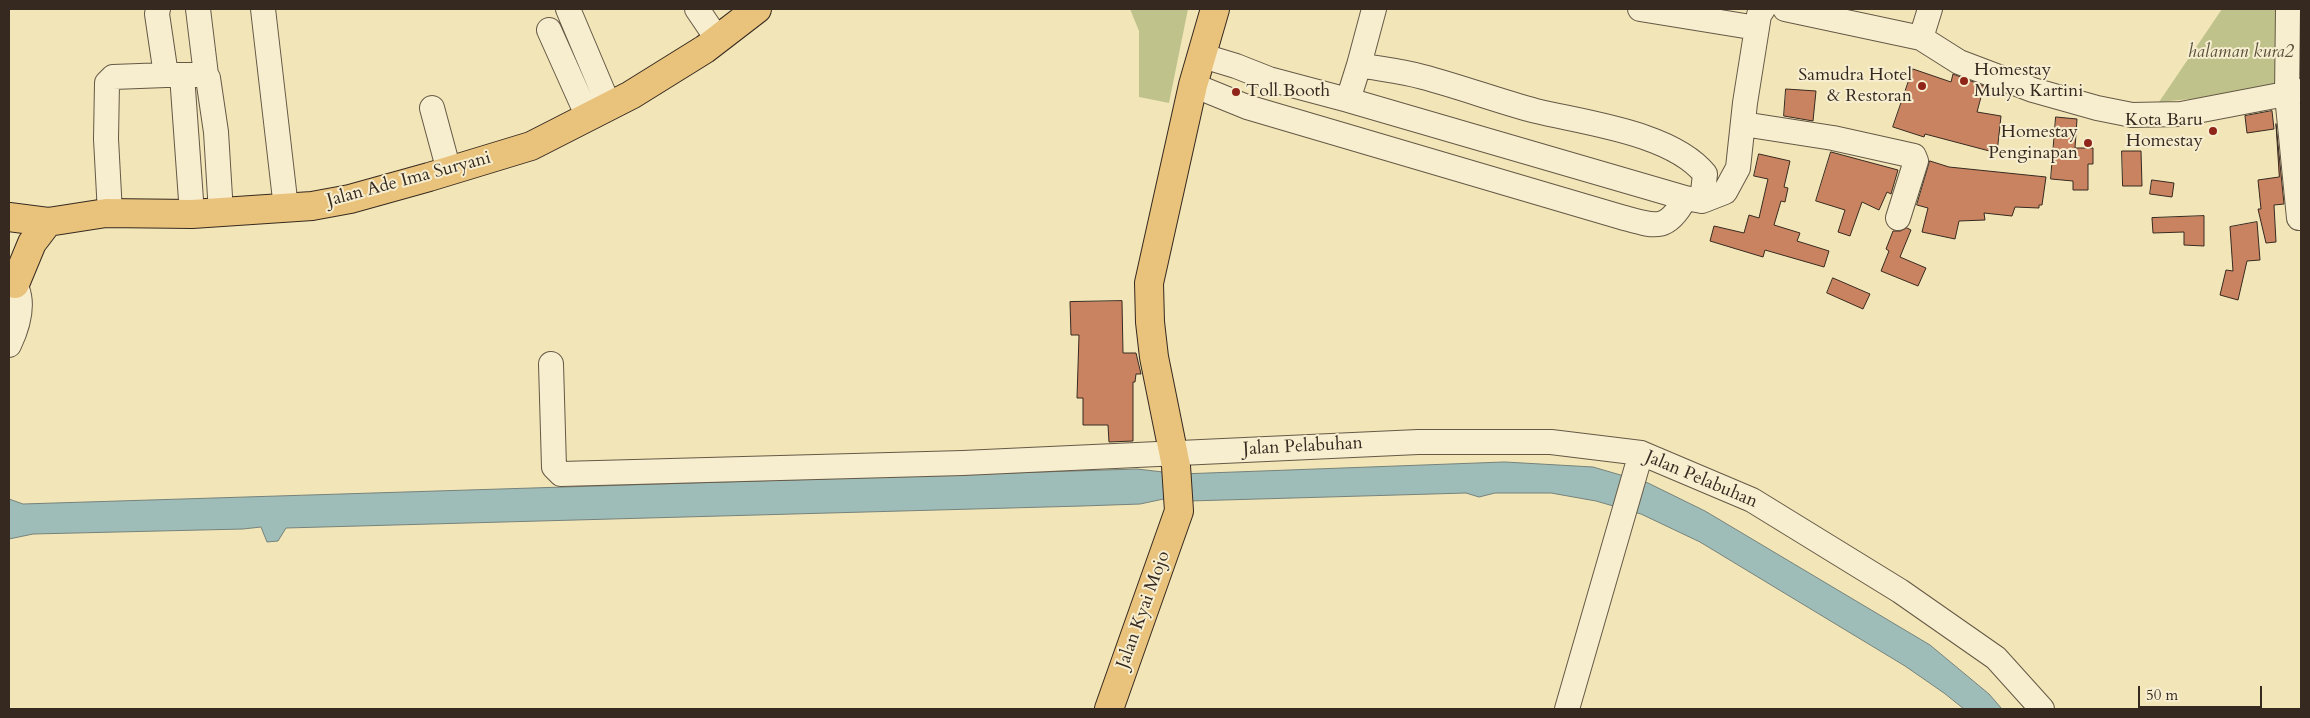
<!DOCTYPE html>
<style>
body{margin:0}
#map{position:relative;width:2310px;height:718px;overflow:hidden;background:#f2e5b7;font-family:Cardo,serif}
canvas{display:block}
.frame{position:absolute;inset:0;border:10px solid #362a20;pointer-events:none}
.scale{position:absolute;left:2138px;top:686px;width:124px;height:22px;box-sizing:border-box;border:2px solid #362a20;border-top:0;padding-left:6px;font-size:15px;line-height:18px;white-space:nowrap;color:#362a20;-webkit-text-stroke:4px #f7eed0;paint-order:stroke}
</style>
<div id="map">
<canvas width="2310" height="718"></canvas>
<div class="frame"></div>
<div class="scale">50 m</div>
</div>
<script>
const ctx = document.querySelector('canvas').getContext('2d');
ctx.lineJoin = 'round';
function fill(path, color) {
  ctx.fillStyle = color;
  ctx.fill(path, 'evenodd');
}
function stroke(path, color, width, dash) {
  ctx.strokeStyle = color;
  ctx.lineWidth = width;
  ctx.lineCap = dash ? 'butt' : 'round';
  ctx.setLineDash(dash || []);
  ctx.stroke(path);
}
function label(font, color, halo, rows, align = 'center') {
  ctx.font = font + ' Cardo,serif';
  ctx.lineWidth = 4;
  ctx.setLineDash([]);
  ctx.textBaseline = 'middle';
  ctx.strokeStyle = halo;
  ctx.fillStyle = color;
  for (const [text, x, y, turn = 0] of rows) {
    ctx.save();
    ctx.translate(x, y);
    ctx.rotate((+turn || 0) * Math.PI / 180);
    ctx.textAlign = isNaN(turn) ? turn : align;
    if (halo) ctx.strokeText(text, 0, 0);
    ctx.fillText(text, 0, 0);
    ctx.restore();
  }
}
fill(new Path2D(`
 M1130,9H1188L1169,103L1139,97V31Z
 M2222,9H2301V57H2282L2283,90L2159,102Z`), '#bfc38b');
const water = new Path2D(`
 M1505,462L1593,467L1648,483L1705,511L1930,645L1989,694L2002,709H1964L1944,693L1905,666L1700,542L1641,514L1596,501L1551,493H1495L1479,497L1466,493L1189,501L1173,497L1140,504L1082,506L286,528L278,541L267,542L261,527L243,529L33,534L9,539V499L23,504L1137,469L1180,474Z`);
fill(water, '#9fbdb8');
stroke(water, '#75827b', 1);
const building = new Path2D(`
 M1913,69L1951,82L1953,74L1984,86L1977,112L2001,116L1997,153L1925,134L1924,137L1893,127Z
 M1786,89L1816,91L1813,121L1784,116Z
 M2272,111L2274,129L2247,133L2245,116Z
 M2056,117L2077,119L2075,148H2093V164H2088V190H2073V181L2051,179Z
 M2276,124L2284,204L2274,205L2276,242L2266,243L2258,209H2261L2258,180L2279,177Z
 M2122,151H2141L2142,186H2123Z
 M1831,152L1898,170L1891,194L1887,192L1879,210L1862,202L1850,236L1838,232L1845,210L1816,201Z
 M1759,154L1790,161L1784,187L1788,188L1785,202L1781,201L1774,225L1800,233L1797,241L1829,251L1824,267L1765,250L1763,257L1710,241L1714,226L1744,233L1749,215L1759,218L1768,179L1754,176Z
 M1930,161L1949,167L2046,177L2042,205H2039V208L2015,207L2012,216L1984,213L1985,220L1959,221L1955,239L1922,232L1928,208L1917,205Z
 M2152,180L2174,183L2172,197L2150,194Z
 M2204,216V246L2184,245V232L2153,233L2152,218Z
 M2257,222L2260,260L2247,261L2238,300L2220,295L2226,270L2233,271L2230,227Z
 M1907,228L1911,230L1900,257L1926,268L1918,286L1881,271L1889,251L1886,249L1893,231H1900Z
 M1833,278L1870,294L1863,309L1827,293Z
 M1122,301L1123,353H1136L1141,374H1136L1135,382H1133V441L1109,442L1108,425H1083V398H1077L1079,335H1071L1070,302Z`);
fill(building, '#ca8360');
stroke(building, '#362a20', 1);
const minor = new Path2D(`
 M158,9L157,14L166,75H206L208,78L216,132L221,213
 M198,9L206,75
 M263,9L286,208
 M568,9L609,106
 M697,9L718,40
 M1640,9L1757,28
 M1785,9L1921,38L1959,62L2033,90L2097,108L2132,115L2181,114L2301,91
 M2288,9L2287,95L2299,218H2301
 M549,30L588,117
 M1921,38L1930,9
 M1203,56L1236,66L1269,79L1348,100L1359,65C1380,69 1402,71 1423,77C1461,87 1498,101 1536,111C1585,123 1672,133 1705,174L1702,201
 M1359,65L1374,9
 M182,75L192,214
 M1193,85L1247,107L1621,217C1654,226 1667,233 1685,198L1702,201L1725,192L1738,168L1745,103L1759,15L1763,9
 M1348,100L1685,198
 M432,108L449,171
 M1743,124L1833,138L1914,156L1916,161L1898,218
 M110,213L106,139L107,83L113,77L166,75
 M9,276C27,296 20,322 9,345
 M551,364L554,467L561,474L963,463L1418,442H1551L1641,453L1752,500L1900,591L1996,658L2042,709
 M1567,709L1641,453`);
const major = new Path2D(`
 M9,217L48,222L106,213L192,214L312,206L350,199L429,177L531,146L631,95L705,49L757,9
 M15,284L32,243L48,222
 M1109,709L1179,511L1176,466L1154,357L1150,322L1149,283L1193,85L1215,9`);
stroke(minor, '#655946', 26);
stroke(major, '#362a20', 30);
stroke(minor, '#f7eed0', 24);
stroke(major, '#e9c27c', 28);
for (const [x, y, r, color] of [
 [1964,81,5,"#8f2418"],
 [1922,86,5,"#8f2418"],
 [1236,92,5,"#8f2418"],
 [2213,131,5,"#8f2418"],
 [2088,143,5,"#8f2418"]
]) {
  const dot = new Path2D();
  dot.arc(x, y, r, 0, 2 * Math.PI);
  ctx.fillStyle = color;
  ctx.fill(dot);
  stroke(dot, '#f7eed0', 2);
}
label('italic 18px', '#58503b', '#f7eed0', [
 ["halaman kura2",2241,53]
]);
label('18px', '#362a20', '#f7eed0', [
 ["Homestay",1974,71,"left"],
 ["Mulyo Kartini",1974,92,"left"],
 ["Samudra Hotel",1912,76],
 ["& Restoran",1912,97],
 ["Toll Booth",1246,92,"left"],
 ["Kota Baru",2203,121],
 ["Homestay",2203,142],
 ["Homestay",2078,133],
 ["Penginapan",2078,154]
], 'right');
label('18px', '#362a20', '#f7eed0', [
 ["Jalan Ade Ima Suryani",409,180,-15],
 ["Jalan Pelabuhan",1303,447,-3],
 ["Jalan Pelabuhan",1701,480,23],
 ["Jalan Kyai Mojo",1144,610,-70]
]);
</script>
